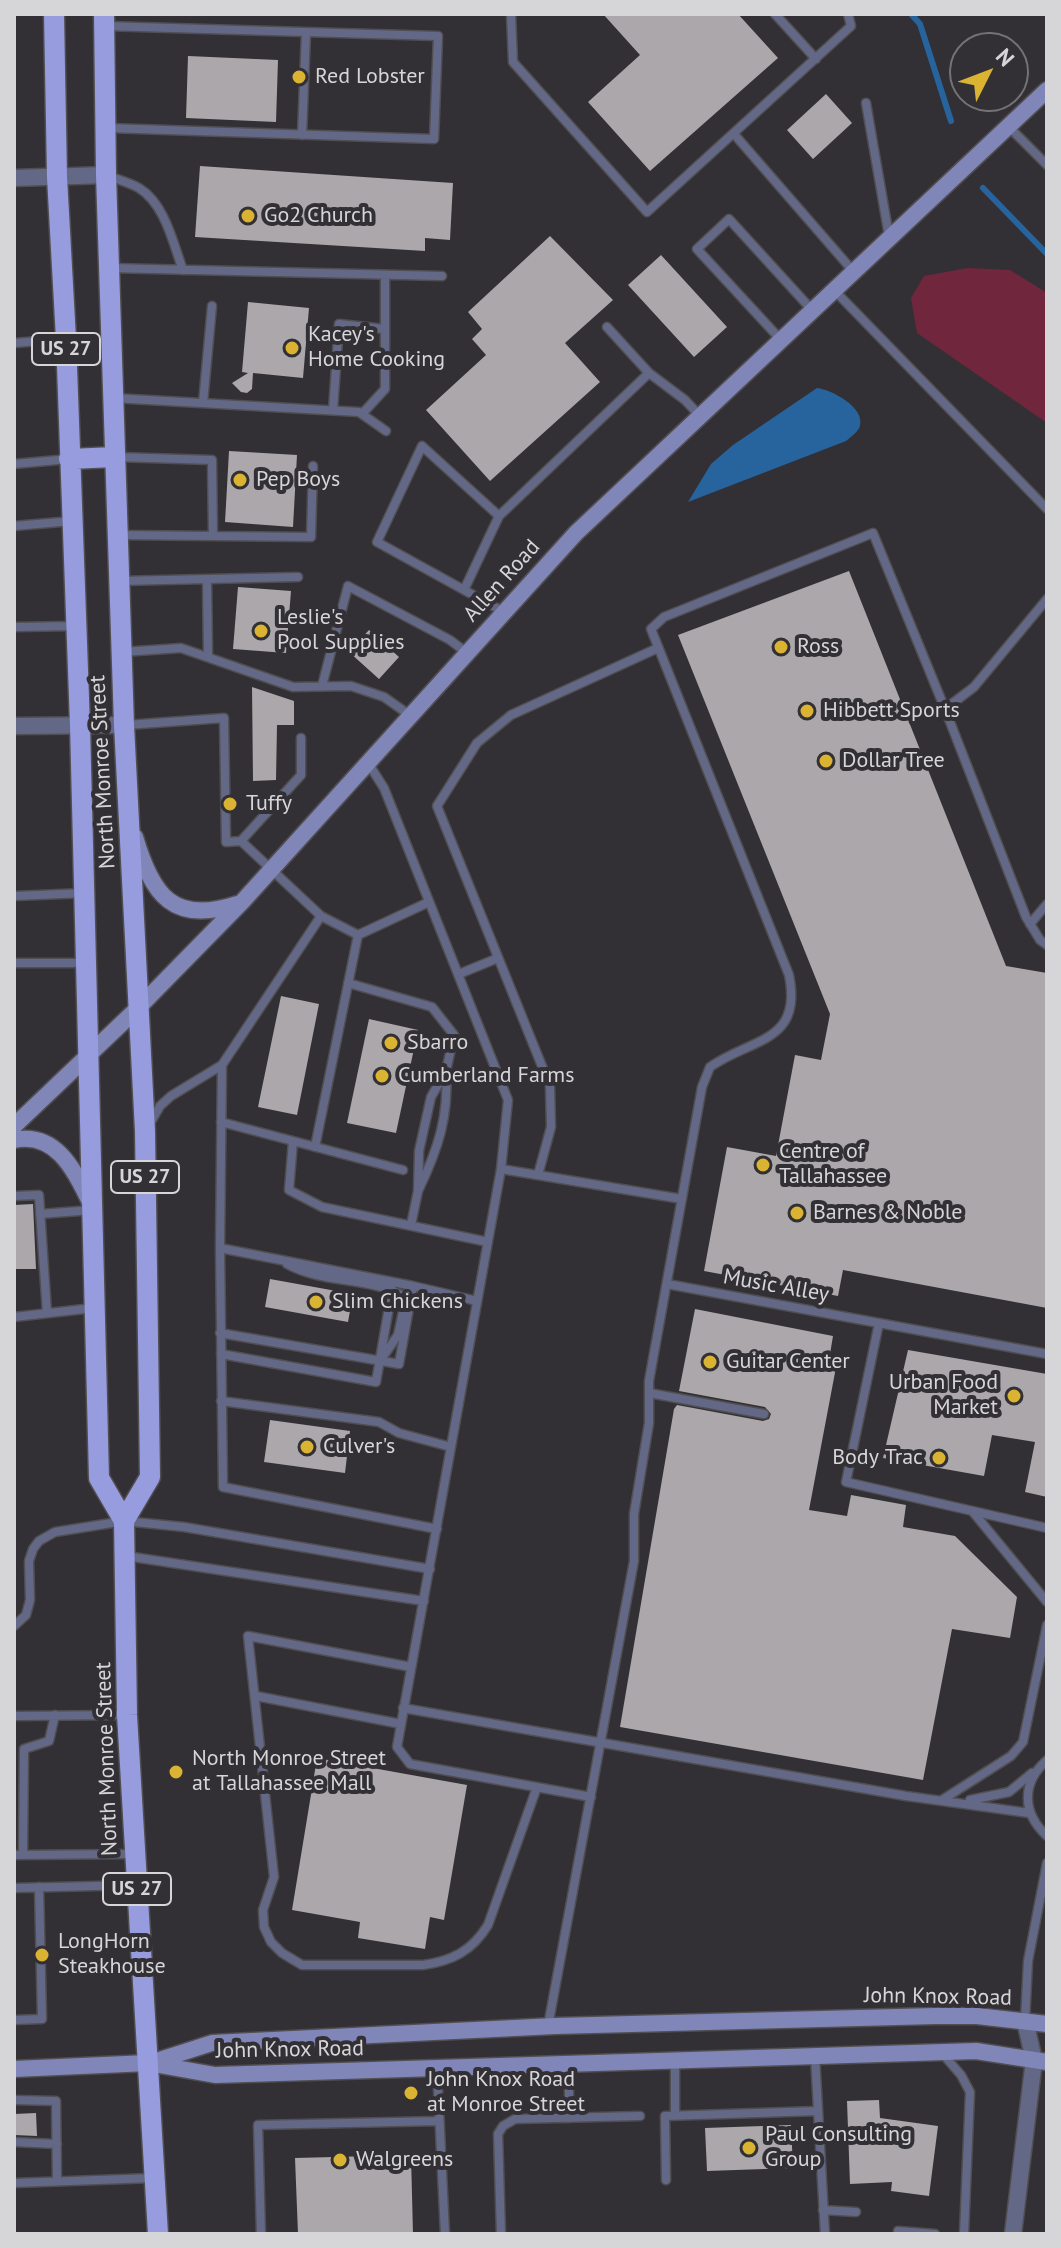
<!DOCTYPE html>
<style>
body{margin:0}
#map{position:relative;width:1061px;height:2248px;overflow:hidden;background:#323034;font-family:"PT Sans",sans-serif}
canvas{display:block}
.frame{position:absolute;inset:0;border:16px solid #d6d5d7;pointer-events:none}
.north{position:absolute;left:949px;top:32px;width:80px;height:80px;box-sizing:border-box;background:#323034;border:2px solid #747275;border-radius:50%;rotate:48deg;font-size:22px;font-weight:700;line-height:32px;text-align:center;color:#d6d5d7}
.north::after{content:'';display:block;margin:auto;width:28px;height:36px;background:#dab333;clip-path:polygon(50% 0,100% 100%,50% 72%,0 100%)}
</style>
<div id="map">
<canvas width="1061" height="2248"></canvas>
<div class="frame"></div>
<div class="north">N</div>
</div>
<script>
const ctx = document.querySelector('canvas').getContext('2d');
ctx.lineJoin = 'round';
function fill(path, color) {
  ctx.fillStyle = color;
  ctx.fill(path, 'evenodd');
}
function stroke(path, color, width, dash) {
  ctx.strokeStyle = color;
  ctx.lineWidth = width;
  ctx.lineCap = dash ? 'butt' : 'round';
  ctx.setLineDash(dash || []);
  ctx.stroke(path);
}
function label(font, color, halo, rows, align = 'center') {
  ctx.font = font + ' "PT Sans",sans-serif';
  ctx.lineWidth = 8;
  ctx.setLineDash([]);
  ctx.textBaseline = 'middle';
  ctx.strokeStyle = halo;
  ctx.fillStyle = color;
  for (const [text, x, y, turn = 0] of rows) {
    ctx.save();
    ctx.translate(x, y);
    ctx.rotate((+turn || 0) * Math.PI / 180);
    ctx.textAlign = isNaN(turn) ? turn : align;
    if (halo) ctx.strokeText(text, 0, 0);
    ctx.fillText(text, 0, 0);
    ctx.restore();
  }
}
fill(new Path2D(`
 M968,268L1010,270L1047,293V423L917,333L911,298L924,276Z`), '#70263d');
fill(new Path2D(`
 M817,388C832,390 865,407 860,426C858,432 851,437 846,441L688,502L711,464L733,445Z`), '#27649d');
stroke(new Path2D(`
 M911,14L920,24L951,121
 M983,188L1047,254`), '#27649d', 6);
fill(new Path2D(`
 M603,14H738L778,58L650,171L588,102L640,55Z
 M188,56L278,60L276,122L186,118Z
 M826,94L852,123L813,159L787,130Z
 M200,166L453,183L450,240L425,238V251L195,237Z
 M550,236L613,300L565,343L600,382L490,481L426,410L486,355L472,339L482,329L468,312Z
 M661,255L727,327L694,357L628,285Z
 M248,302L309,308L303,378L253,373L252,389L247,393L241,392L232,383L248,373L242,372Z
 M229,451L297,455L293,527L225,522Z
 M849,571L1006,966L1047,973V1308L843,1270L838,1296L704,1271L727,1147L776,1156L795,1055L821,1060L830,1014L678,635Z
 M238,587L291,591L286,653L233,649Z
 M369,630L399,657L379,679L349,652Z
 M252,687L294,701V725H277L276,780L253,781Z
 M281,996L319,1004L297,1115L258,1107Z
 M369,1019L418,1030L396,1133L347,1123Z
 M33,1204L36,1269H14V1205Z
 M270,1279L353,1294L348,1322L265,1307Z
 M695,1309L833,1336L829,1360L837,1362L809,1510L847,1516L851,1495L906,1505L903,1527L955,1536L1017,1597L1010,1638L952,1629L923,1780L620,1727L674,1409L677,1405L763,1421L769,1419L771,1414L765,1407L679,1391Z
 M908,1350L1047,1374V1497L1025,1492L1035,1442L992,1435L984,1476L883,1458Z
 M270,1420L350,1431L345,1473L264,1462Z
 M317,1758L467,1785L444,1920L430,1917L425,1949L358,1938L360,1922L292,1910Z
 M879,2100L880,2118L938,2126L929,2196L891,2191L892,2182L850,2184L847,2101Z
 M36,2113L37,2136L14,2135V2114Z
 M791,2125L793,2168L707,2171L705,2128Z
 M411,2155L413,2234H298L295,2158Z`), '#aba7aa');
const lane = new Path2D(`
 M511,14L513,62L647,212L851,26L848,14
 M775,14L816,59
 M105,26L438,36L434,139L108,128
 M866,103L889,236
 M1009,127L1047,165
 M734,134L853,271
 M302,135L306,33
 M109,176C119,180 130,183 139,188C165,204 173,243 183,270
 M111,268L442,276
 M834,290L1047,509
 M607,327L649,373L685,400L700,416
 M781,340L697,249L729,219L812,310
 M14,343L65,339
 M113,398L359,412L386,431
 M203,403L212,306
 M333,410L339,324L385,329
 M362,414L385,389V275
 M117,457L212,460L213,536
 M14,464L69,459
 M499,516L422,446L377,542L504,612
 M14,526L72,521
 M118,535L311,537L313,466
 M207,579L208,655
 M119,581L298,577
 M464,590L499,516L649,373
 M14,627L76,626
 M122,652L181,648L293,687L351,686L384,697L411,716
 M322,686L348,586L450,640L467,653
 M945,709L974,687L1047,599
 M126,725L224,718L226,842L241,841L321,916L358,935L429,902
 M368,763L384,788L508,1100L501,1169L397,1747L410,1764L591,1797
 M241,841L301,775V738
 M14,896L85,893
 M1030,924L1047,904
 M14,963H85
 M459,974L498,958
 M348,983L432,1007L454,1035L446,1071L431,1097L419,1151L418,1191L411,1225
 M222,1065L220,1248L223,1487L437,1529
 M221,1122L403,1170
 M149,1125L160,1106L171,1096L222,1065L321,916
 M293,1141L289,1190L322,1207L488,1242
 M315,1147L358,935
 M501,1169L682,1199
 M538,1175L551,1127L550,1086L437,806L477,743L511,715L658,648
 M419,1189C438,1149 449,1116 446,1072
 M14,1196L39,1195L47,1313
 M40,1214L92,1210
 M220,1248L413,1286L477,1301
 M287,1264C325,1285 372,1276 406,1298L398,1335L382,1358
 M667,1284L1047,1354
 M14,1317L93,1308
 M879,1323L846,1482L1047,1528
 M220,1333L399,1364L413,1286
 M221,1354L376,1382L392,1290
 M649,1393L764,1414
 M221,1401L379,1422L399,1433L451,1447
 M973,1512L1047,1602
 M126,1556L424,1601
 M14,1626L26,1615L30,1600L29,1561L33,1549L39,1541L55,1532L124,1521L184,1527L430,1569
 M411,1667L248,1636L274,1877L263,1910L264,1927L271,1942L282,1953L302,1965H423C452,1961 472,1951 488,1925L537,1787
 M256,1696L401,1724
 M403,1708L906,1796L1029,1813
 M14,1716L125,1715
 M1047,1760C1021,1783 1022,1813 1047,1836
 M942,1800L1011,1756L1023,1742L1047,1625
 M970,1800L1009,1792L1032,1773
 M14,1855L133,1854
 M23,1855L24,1749L49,1741L55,1715
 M14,1888L137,1885
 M14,2020L42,2019L39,1887
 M1025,2021L1028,1961L1047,1863
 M548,2026L634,1561V1514L649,1423V1381L702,1087L710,1067C751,1038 803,1043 789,975L651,629L664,617L873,533L945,709L1026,917L1040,940L1047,945
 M941,2052L961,2075L970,2092L964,2234
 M815,2056L825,2234
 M675,2060V2115
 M569,2063V2118
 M437,2068L445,2234
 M14,2100L56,2101L57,2181
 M14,2142L57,2144
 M666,2180L665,2116L818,2111
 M14,2183L153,2178
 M823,2210L856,2212
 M898,2231L935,2234
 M261,2234L258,2125L439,2121
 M501,2234L498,2134L503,2126L515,2119L640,2116`);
const street = new Path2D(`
 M14,178L106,175
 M14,726L124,725
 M1013,2234L1034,2060L1025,2021`);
const secondary = new Path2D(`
 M135,837C152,895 173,925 237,904
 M14,1126L139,1007L242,902L576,533L1047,90
 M14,1140C57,1131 75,1172 91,1204
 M150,2063L212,2043L555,2026L935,2016H977L1047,2024
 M14,2069L148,2063L215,2075L976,2051L1047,2062`);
const primary = new Path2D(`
 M54,14L57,177L66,339L80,725L99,1478L124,1521L127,1715L158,2234
 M104,14L106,175L124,725L145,1131L150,1477L124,1521
 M69,459L115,457`);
stroke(lane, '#504e51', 11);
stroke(street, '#504e51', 19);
stroke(secondary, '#504e51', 19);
stroke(primary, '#504e51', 23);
stroke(lane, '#646887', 8);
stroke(street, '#646887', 16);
stroke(secondary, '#8086b8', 16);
stroke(primary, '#969cdd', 20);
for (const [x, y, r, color] of [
 [299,77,8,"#dab333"],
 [248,216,8,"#dab333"],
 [292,348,8,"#dab333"],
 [240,480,8,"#dab333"],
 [261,631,8,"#dab333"],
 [781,647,8,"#dab333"],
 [807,711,8,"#dab333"],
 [826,761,8,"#dab333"],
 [230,804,8,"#dab333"],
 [391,1043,8,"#dab333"],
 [382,1076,8,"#dab333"],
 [763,1165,8,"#dab333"],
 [797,1213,8,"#dab333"],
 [316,1302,8,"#dab333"],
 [710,1362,8,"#dab333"],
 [1014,1396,8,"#dab333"],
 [307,1447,8,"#dab333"],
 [939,1458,8,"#dab333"],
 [176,1772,8,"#dab333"],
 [42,1955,8,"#dab333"],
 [411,2093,8,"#dab333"],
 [749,2148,8,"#dab333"],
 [340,2160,8,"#dab333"]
]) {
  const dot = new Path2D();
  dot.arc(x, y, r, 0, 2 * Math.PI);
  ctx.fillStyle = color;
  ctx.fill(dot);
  stroke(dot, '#323034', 3);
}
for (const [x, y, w] of [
 [66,349,68],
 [145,1177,68],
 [137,1889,68]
]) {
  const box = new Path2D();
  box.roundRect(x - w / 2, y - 16, w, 32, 6);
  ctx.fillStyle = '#323034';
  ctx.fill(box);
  stroke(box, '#d6d5d7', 2);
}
label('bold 20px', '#d6d5d7', null, [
 ["US 27",66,349],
 ["US 27",145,1177],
 ["US 27",137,1889]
]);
label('22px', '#d6d5d7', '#323034', [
 ["Red Lobster",315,77],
 ["Go2 Church",264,216],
 ["Kacey's",308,335],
 ["Home Cooking",308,360],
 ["Pep Boys",256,480],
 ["Leslie's",277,618],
 ["Pool Supplies",277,643],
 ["Ross",797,647],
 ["Hibbett Sports",823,711],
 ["Dollar Tree",842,761],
 ["Tuffy",246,804],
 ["Sbarro",407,1043],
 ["Cumberland Farms",398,1076],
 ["Centre of",779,1152],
 ["Tallahassee",779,1177],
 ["Barnes & Noble",813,1213],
 ["Slim Chickens",332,1302],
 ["Guitar Center",726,1362],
 ["Urban Food",998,1383,"right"],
 ["Market",998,1408,"right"],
 ["Culver's",323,1447],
 ["Body Trac",923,1458,"right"],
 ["North Monroe Street",192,1759],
 ["at Tallahassee Mall",192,1784],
 ["LongHorn",58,1942],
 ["Steakhouse",58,1967],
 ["John Knox Road",427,2080],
 ["at Monroe Street",427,2105],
 ["Paul Consulting",765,2135],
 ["Group",765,2160],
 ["Walgreens",356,2160]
], 'left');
label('22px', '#d6d5d7', '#323034', [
 ["Allen Road",502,581,-48],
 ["North Monroe Street",103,772,-93],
 ["Music Alley",776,1286,10],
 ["North Monroe Street",107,1759,-92],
 ["John Knox Road",938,1997,1],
 ["John Knox Road",290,2050,-1]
]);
</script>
